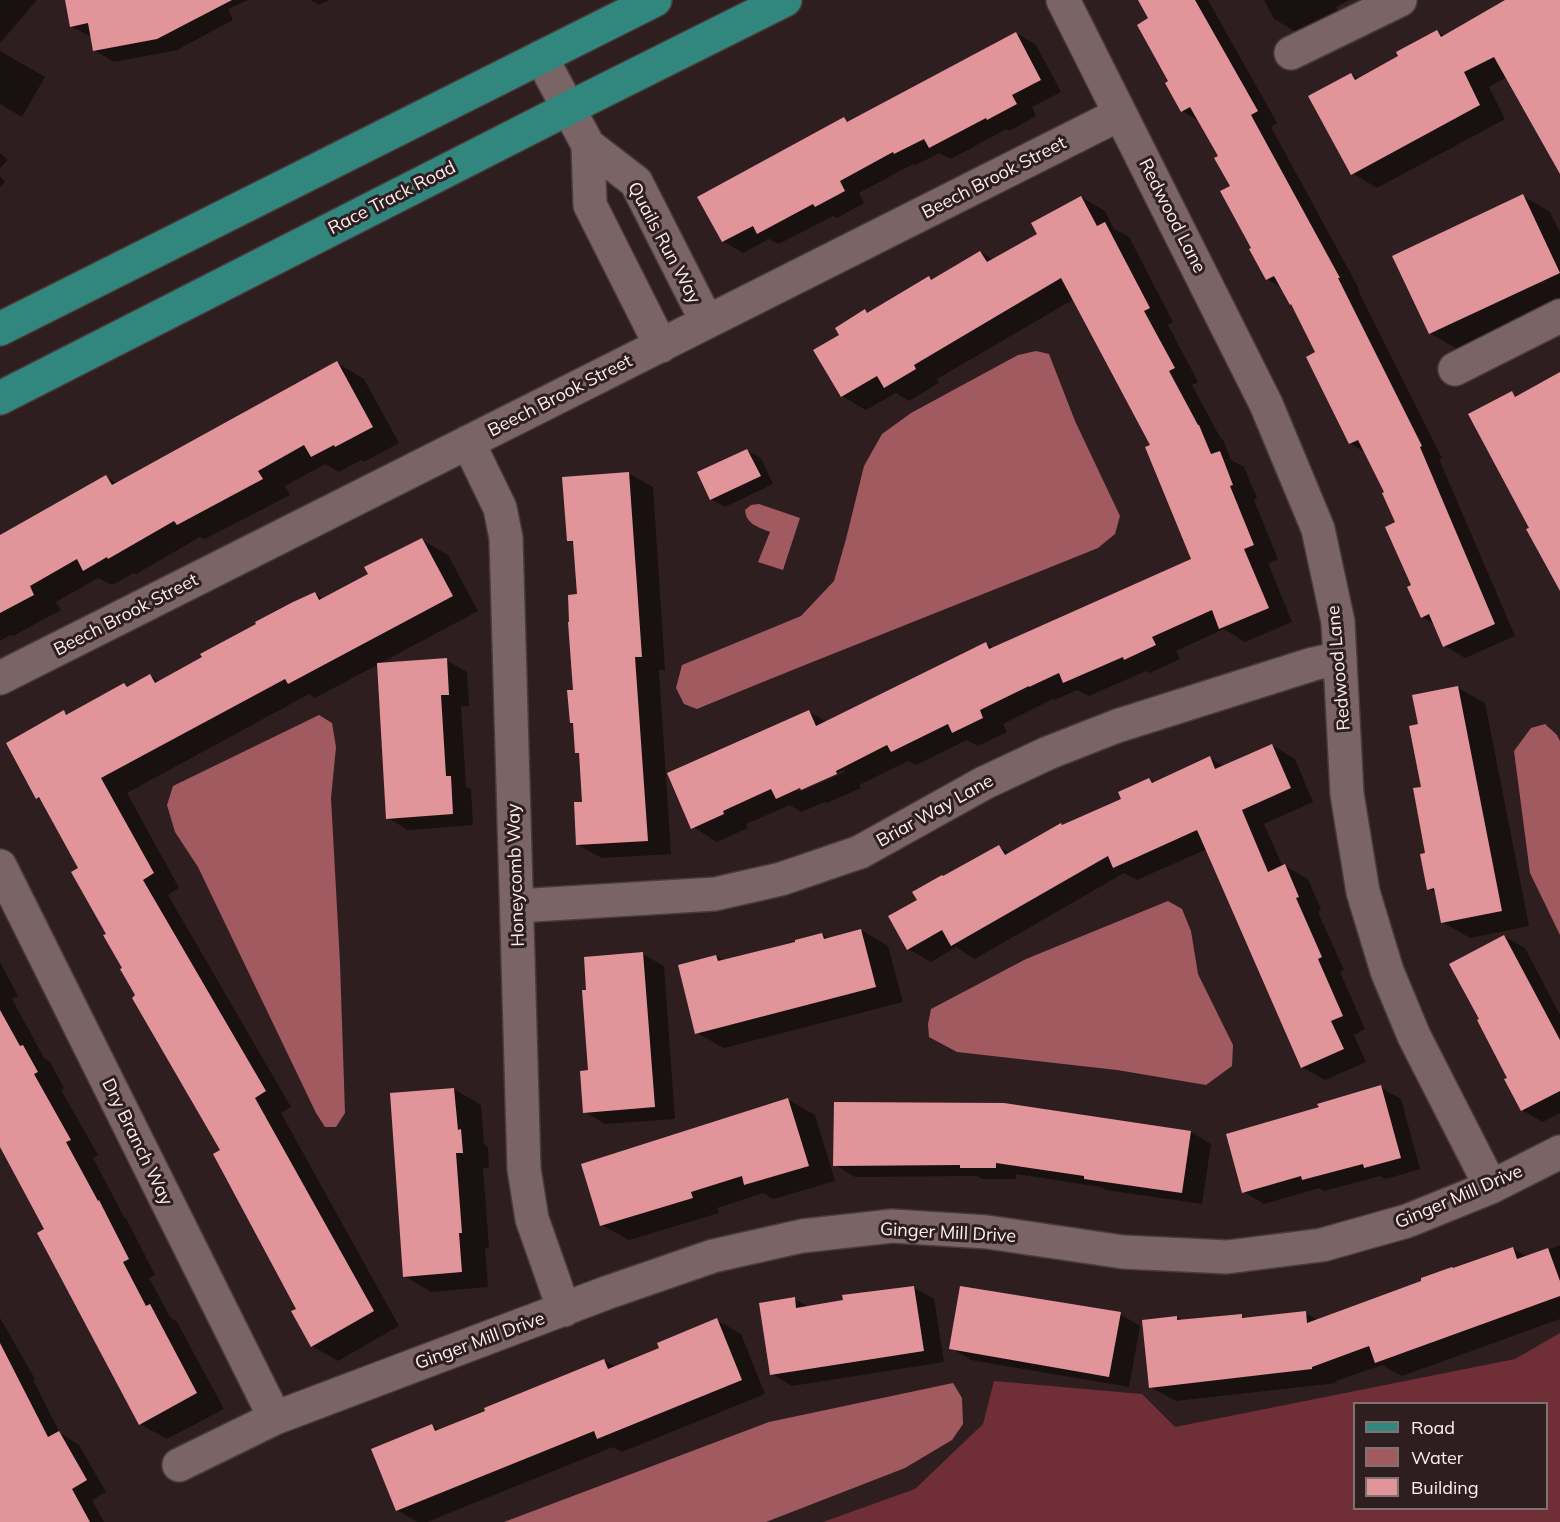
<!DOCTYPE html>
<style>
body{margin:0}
#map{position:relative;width:1560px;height:1522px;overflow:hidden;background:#2f1e1f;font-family:Mulish,sans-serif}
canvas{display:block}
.legend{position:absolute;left:1353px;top:1402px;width:195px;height:108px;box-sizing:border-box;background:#2f1e1f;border:2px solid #817272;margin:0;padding:8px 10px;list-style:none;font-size:18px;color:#fcefef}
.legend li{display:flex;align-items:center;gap:12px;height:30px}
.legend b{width:30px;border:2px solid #817272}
</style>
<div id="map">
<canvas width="1560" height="1522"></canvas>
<ul class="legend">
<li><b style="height:8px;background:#31867d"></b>Road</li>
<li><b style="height:16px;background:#a15a60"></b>Water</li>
<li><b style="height:16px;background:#e1949a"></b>Building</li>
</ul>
</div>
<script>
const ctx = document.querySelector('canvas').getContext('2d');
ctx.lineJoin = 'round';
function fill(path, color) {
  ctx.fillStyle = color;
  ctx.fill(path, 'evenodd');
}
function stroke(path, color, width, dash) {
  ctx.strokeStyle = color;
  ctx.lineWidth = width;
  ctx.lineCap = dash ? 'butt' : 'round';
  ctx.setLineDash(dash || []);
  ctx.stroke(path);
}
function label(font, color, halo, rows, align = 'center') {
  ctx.font = font + ' Mulish,sans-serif';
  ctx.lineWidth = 6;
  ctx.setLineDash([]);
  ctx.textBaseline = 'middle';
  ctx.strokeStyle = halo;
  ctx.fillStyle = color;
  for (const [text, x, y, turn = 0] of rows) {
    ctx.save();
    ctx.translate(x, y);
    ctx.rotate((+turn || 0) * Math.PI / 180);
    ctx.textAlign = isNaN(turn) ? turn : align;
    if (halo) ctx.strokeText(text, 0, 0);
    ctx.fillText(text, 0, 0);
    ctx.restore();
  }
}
fill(new Path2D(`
 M1560,1333V1522H823L915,1489L983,1424L994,1381L1142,1394L1175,1427L1515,1359ZM1354,1404H1546V1508H1354Z`), '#702e37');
fill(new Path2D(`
 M1036,351L1049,354L1075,421L1120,516L1115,534L1098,548C964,602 830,654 697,709L684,704L676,688L682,665L801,616L834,581L846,539L864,466L882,434L911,413L1018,355Z
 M759,504L800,518L783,570L758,562L770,532C758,527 746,524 745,510L751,505Z
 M319,715L332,723L336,747L331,798L340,963L345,1113L336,1127H325L316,1113L198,867L175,832L167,805L173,786Z
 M1545,724L1557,735L1560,741V935L1530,873L1514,751L1531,728Z
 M1168,901L1182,909L1191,931L1198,974L1233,1045L1232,1066L1206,1085L1117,1070L957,1052L929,1037L928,1024L931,1009L1026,959Z
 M953,1383L962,1398L963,1424L952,1440L905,1468L766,1522H504L769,1422Z`), '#a15a60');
fill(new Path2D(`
 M0,0H37L0,43Z
 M67,0H248L228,9L233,20L177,50L114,62L94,50L91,37L71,26Z
 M310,0H329L319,5Z
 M1140,0H1208L1277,123L1271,127L1359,289L1358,290L1442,458L1439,459L1515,636L1465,658L1445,646L1435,625L1422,617L1397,523L1387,492L1366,453L1350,443L1317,353L1293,305L1282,288L1267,279L1253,248L1232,187L1220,157L1199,121L1182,111L1170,82L1150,19Z
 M1264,0H1349L1336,7L1338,12L1298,33L1274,19Z
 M1508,0H1560V171L1507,77L1489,87L1505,119L1377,188L1352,173L1351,74L1359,79L1400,57L1437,32L1445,36Z
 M1016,33L1036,45L1061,92L1032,107L1036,116L1009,131L1006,129L951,159L939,153L916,165L913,164L859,193L864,203L837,218L833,216L779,244L769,239L743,253L723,241L844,119L850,122Z
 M0,51L45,77L22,117L0,104Z
 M0,153L8,160L0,168Z
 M0,176L5,182L0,187Z
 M1523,196L1550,212L1560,233V301L1543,308L1457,349L1430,333Z
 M1081,197L1105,211L1114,229L1129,237L1173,322L1168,325L1198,382L1192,385L1221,439L1223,440L1231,460L1244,467L1257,498L1254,500L1278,559L1268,563L1292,622L1245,642L1224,629L1176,651L1180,659L1150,673L1146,671L1089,696L1077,690L1055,700L1053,699L1003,724L1007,732L978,746L967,740L916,765L908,761L859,785L861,788L827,803L825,802L801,812L790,805L746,824L748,828L717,842L693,827L809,712L827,722L986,644L994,648L1193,559L1153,446L1074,299L937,379L939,383L909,401L896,393L866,410L842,396L841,336L865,311L870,314L929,278L933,280L980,252L994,260L1039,234ZM844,770L845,772L802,791H795Z
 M337,363L364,379L399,443L364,462L361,460L339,472L325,464L285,486L290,495L205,539L200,537L136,574L134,573L112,585L98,578L56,602L61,610L13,636L10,635L0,641V537L106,477L117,483Z
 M747,451L761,458L773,484L725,507L711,499Z
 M628,473L653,487L665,670H659L671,854L602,858L578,845L583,804L580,754L577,753L575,725L571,723L574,691L579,596L575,544L568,540Z
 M422,540L448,555L478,611L315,698L309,694L127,793L179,888L168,895L291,1107L281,1113L399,1326L338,1361L312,1346L298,1309L223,1150L137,996L108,934L80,869L43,801L37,798L64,712L69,715L124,684L129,687L150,676L160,682L314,593L324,599L370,575Z
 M446,660L467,672L469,706H461L466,787L471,789L473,825L408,830L388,818Z
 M1458,688L1485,703L1529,926L1470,938L1442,922L1437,893L1429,889L1419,725Z
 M1272,745L1295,759L1313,802L1264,824L1283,867L1285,866L1308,879L1321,910L1318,912L1344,970L1340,972L1365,1029L1354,1035L1366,1062L1325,1080L1302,1067L1207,849L1137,880L1124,873L975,959L956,947L931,962L908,949L919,900L944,878L999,847L1010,853L1063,826L1123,800L1149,779L1155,783L1210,758L1225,767Z
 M861,930L888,946L903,1002L724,1048L697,1033L716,956L725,961L797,943L822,934L830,939Z
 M1504,936L1525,948L1560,1015V1113L1543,1122L1522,1110L1509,1078Z
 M643,954L664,966L675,1119L605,1124L585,1112L590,1072L588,991Z
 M0,962L18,996L12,999L44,1058L50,1062L64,1088L61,1090L98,1155L93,1158L124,1217L126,1218L155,1275L149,1278L170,1317L177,1322L224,1409L167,1439L140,1424L46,1230L0,1144Z
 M1380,1087L1401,1099L1420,1169L1386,1179L1380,1176L1324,1191L1319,1188L1264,1204L1244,1192L1321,1108Z
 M454,1089L481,1105L484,1144L488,1147L489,1168H483L489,1248H485L488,1287L431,1292L404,1276Z
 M787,1099L815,1115L835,1181L773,1199L763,1193L717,1208L719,1213L629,1240L602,1225Z
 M1191,1132L1211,1144L1202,1204L1106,1190L1101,1187L1016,1174V1179H982L977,1176L855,1177L835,1165Z
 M1560,1245V1319L1402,1376L1382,1365L1336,1381L1337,1383L1176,1401L1150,1387L1177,1317L1184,1321L1241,1315L1248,1319L1305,1313L1318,1320L1513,1248L1527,1257Z
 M913,1287L934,1299L944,1362L792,1386L772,1374L794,1299L809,1307Z
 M1120,1314L1140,1326L1129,1387L971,1360L951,1348Z
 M0,1318L35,1379L33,1380L60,1433L79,1445L106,1492L92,1500L104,1522H1L0,1521Z
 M716,1320L741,1334L765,1394L622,1452L613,1447L427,1522H417L397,1510L373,1450L432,1426L440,1430L604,1360L616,1367L661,1348Z`), '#0007');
fill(new Path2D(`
 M65,0H232L157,39L93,51L88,23L70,27Z
 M1138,0H1195L1258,111L1251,115L1340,278H1338L1422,446L1420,447L1495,624L1443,647L1429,614L1421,618L1407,587L1411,585L1385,527L1395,522L1382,493L1384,492L1358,440L1349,444L1306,357L1315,352L1291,304L1290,305L1274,276L1266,280L1249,249L1251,248L1220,191L1230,186L1214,158L1218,156L1190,107L1181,112L1165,83L1168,81L1137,25L1148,18Z
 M1505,0H1560V174L1494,57L1464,72L1480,105L1351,175L1308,96L1351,73L1355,80L1398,56L1396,52L1437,30L1441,37Z
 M1016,32L1041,80L1012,95L1017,104L987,120L986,118L929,148L924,139L894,154L893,152L840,181L845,191L815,207L813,204L757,234L753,226L722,242L697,197L844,117L847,122Z
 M1523,194L1560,273L1429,334L1392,256Z
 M1081,196L1097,226L1105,222L1150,308L1144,311L1175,368L1169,371L1198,425H1199L1211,454L1220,451L1233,485L1230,486L1254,545L1244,549L1269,608L1219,629L1212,610L1152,637L1156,645L1124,660L1123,657L1063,683L1059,673L1029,687V686L980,710L983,718L952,733L948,724L891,752L887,745L836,771L837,774L801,790L800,788L776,799L771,789L723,811L724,814L691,829L667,773L809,710L816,726L986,642L989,649L1191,559L1145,447L1150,445L1061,278L914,365L916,369L884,388L877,376L841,397L813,350L839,335L835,328L865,309L867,313L929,276L931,280L980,251L987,262L1037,234L1031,223Z
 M337,361L373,427L335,447L334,445L311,457L304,445L258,471L263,479L177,525L174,521L108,559L107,557L83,571L77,559L30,586L34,595L0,613V535L106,475L112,485Z
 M1560,372V591L1526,529L1529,528L1468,414L1512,391L1515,397Z
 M747,449L761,476L710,500L697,472Z
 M629,472L642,657H635L648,841L576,845L574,802H582L579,753H575L573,723H570L567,690H573L568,622H569L568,595L577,594L573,541H567L562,477Z
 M422,538L453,596L288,684L285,679L101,778L154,873L143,880L266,1091L255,1098L374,1311L311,1347L291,1311L296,1309L213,1154L220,1150L132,998L135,995L120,969L122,968L103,935L106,934L71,872L78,868L39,797L36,799L6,743L64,710L66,715L124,683L127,687L150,674L155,683L202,657L200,654L256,624L255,622L293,602L315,592L319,600L368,574L364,567Z
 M447,658L449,695H441L446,776H451L453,814L386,819L377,663Z
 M1458,686L1502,911L1441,923L1434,888L1427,890L1420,854L1425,853L1413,788L1421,787L1409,726L1418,724L1412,695Z
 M1272,744L1291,788L1242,810L1268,872L1285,864L1299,897L1296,898L1322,957L1318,959L1343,1016L1331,1021L1344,1049L1301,1068L1197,830L1113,868L1108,856L951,946L942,930L907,950L888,916L917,900L912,892L942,875L943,876L999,845L1005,855L1061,823L1062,825L1121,799L1118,792L1149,778L1152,783L1210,756L1215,769Z
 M861,929L876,987L695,1034L678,965L716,955L718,961L795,942V940L822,933L824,939Z
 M1504,935L1560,1040V1091L1521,1111L1504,1079L1507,1078L1477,1020L1479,1019L1449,964Z
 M643,952L655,1107L583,1113L580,1071L588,1070L582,990H586L584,957Z
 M0,1010L20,1046L23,1045L38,1072L34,1074L71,1140L66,1142L98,1201L99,1200L129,1259L123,1262L146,1306L150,1304L197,1393L139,1425L37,1233L44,1229L0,1147Z
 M1381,1085L1401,1158L1364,1168L1363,1164L1302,1180L1301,1176L1242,1193L1226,1134L1319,1107L1317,1104Z
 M454,1088L458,1130L461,1129L463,1153H456L462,1233H459L462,1272L403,1277L390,1093Z
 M788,1098L809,1166L744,1185L742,1176L691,1192L693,1198L600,1226L581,1164Z
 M834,1102L1004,1103L1191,1131L1182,1193L1084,1179V1176L996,1163V1168H960V1165L833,1166Z
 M1513,1247L1517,1259L1548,1248L1560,1281V1296L1375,1363L1369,1346L1312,1367V1369L1149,1388L1142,1320L1177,1316V1320L1242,1314V1318L1306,1311L1307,1323L1421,1281V1278L1452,1267L1453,1268Z
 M914,1286L924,1351L770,1375L759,1303L795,1297L796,1308L843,1300L842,1295Z
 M960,1286L1121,1312L1109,1377L949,1349Z
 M717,1318L742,1380L597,1439L594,1431L396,1511L371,1449L432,1424L435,1431L485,1411L484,1408L604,1359L608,1369L659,1348L657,1343Z
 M0,1343L48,1437L59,1431L87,1480L72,1489L90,1522H0Z`), '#e1949a');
const minor = new Path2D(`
 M1063,0L1266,404L1318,529L1338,622L1347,794L1363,892L1387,971L1414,1036L1491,1187
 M1291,53L1400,0
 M541,57L588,145L636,182L707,322
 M588,145L590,205L661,346
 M1455,369L1560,316
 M468,442L500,508L506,538L524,1169L532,1219L564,1310
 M0,678L1120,114
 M0,866L275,1418
 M517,906L715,894L781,879L860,852L984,783L1048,753L1117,726L1313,664L1340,658
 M179,1465L275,1418L606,1293L713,1256L802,1236L892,1226L987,1232L1123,1252L1227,1257L1322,1245L1407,1221L1491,1187L1560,1152`);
const major = new Path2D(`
 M0,329L655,0
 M0,398L569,108L785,0`);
stroke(minor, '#493a3c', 36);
stroke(major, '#493a3c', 36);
stroke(minor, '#7a6465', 33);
stroke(major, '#31867d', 33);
label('18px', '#fcefef', '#2f1e1f', [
 ["Beech Brook Street",994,178,-27],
 ["Race Track Road",392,198,-27],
 ["Redwood Lane",1172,216,63],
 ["Quails Run Way",664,243,62],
 ["Beech Brook Street",560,396,-27],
 ["Beech Brook Street",126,615,-27],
 ["Redwood Lane",1339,668,-95],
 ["Briar Way Lane",935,811,-29],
 ["Honeycomb Way",516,875,-92],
 ["Dry Branch Way",137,1142,64],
 ["Ginger Mill Drive",1459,1197,-23],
 ["Ginger Mill Drive",948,1233,3],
 ["Ginger Mill Drive",480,1341,-20]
]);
</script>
